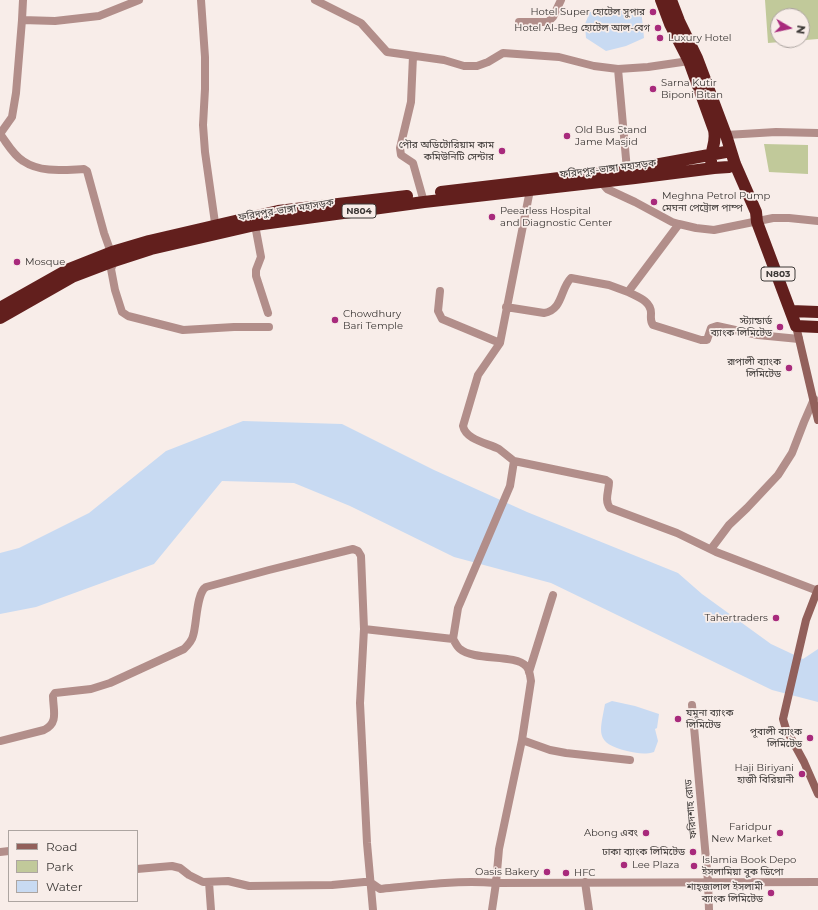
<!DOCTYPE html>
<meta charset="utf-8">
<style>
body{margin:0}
#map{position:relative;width:818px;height:910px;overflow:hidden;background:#f8ede9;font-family:Montserrat,sans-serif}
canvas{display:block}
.legend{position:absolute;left:8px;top:830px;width:130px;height:72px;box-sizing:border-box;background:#f8ede9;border:1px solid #ada5a1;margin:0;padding:5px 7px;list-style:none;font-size:12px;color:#3c3836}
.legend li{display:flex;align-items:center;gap:8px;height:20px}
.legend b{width:20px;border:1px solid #ada5a1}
.north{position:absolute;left:770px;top:8px;width:40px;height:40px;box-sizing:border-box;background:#f8ede9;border:1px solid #ada5a1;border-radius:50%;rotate:99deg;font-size:11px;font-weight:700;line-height:16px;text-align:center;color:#3c3836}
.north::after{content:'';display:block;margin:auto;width:14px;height:18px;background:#a82a7c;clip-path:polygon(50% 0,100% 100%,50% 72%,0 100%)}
</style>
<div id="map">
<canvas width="818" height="910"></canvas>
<ul class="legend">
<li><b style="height:5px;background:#92605b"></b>Road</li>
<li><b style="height:11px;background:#c1c99a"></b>Park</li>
<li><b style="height:11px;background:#c8daf2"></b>Water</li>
</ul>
<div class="north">N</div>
</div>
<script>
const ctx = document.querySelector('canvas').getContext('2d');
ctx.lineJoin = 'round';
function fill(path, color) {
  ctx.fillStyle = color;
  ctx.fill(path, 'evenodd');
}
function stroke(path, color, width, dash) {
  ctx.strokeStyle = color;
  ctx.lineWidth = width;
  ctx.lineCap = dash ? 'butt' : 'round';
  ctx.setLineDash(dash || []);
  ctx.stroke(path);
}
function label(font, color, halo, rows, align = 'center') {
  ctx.font = font + ' Montserrat,"Noto Sans Bengali",sans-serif';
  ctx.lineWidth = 3.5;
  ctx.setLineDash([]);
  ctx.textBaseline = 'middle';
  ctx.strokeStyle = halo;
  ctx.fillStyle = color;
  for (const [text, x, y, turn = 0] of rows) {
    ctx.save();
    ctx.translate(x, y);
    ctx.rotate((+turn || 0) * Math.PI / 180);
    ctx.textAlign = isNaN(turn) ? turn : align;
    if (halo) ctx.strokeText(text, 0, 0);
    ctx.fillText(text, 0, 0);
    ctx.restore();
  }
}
fill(new Path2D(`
 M765,0H818V39L768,43ZM778,16H802V40H778Z
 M764,144L808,145V174L769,172Z`), '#c1c99a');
fill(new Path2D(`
 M641,8L644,38L626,46L606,51L586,38L585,24L590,12Z
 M243,421L342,424L434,470L527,512L678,573L702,594L771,644L803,659L818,649V702L772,690L551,583L454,557L350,506L294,483L222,481L154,564L36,607L0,614V553L19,548L89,513L166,451Z
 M612,701L635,706L659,714L657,728L655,729L658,741L654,752C644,755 637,753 627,751C594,743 600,732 605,704Z`), '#c8daf2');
stroke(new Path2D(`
 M23,0L22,20L55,21L99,16L139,0
 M201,0L205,57V89L203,125L205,152L216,230
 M315,0L361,23L387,52L444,60L464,66H477L488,62L503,53L559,57L594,66L618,69L648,67L689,61L693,60
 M22,20L16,93L12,117L0,134C7,143 13,155 23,161C41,173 63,170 84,169L87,171L104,233L114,261L111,269L115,290L122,312L128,316L183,330L234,327H269
 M519,22H548L553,17L561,0
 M413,56L411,102L400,148L401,155L413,163L424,202
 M618,69L627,170
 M726,135L776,132L818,133
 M601,182L607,189L635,202L672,222L679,224
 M255,225L261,257L256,270V276L268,313
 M440,291L438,311L442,319L500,343
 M628,292C638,297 651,301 651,313C651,318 650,321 653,325L701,340H707L711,328L717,326L758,335L799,339
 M506,307L544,313C563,310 560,289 571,278L609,285L628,292L679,224L696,228L714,230L773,218H789L818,221
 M514,461L606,480L609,482C609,491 604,500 610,508L677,533L716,552L818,591
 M711,549L729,525L747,508L778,475L792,453L804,422L814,399
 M453,639L458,608L510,486L514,461C509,457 504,453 499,449C487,443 466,440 463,426L478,375L500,343L530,190L529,187
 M529,672L553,595
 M692,705L708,881L709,910
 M522,740L550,750L566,753L630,760
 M0,741L44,730C59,723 53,710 53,696L55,693L91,689L110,683L184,649C188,645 192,641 193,636C197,624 196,593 206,587L269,570L353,549L358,551L361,556L364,629L360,703L367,843L373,910
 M0,852L9,851
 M137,869L172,866L180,868L189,875L203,882L228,881L249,886L332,885L364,882H370L380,889C419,885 457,880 496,883L499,849L522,740L531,681C530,676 530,670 526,666C515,654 474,661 460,649C457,647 455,642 453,639L364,629
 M209,882L211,910
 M585,882L589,910
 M492,910L496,883L818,882`), '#b28e8a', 8);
stroke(new Path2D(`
 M796,326L818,420
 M818,589L806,620L783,719L786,729L804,762L818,794`), '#92605b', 8);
stroke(new Path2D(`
 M661,0L670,24L689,61L714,130C717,143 710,151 711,161
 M671,0L679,21L697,58L726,135L735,164L756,212L757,222L796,326L818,327
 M441,192L627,170L731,151
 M0,308L69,269L112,252L149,241L278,211L407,196
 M791,311L818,312
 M0,318L72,277L114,261L151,249L255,225L424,202L635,178L714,168L729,167L735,164`), '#621f1d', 12);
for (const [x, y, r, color] of [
 [653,12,4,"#a82a7c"],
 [658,28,4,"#a82a7c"],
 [660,38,4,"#a82a7c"],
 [653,89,4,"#a82a7c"],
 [567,136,4,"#a82a7c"],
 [502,151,4,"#a82a7c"],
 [654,202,4,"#a82a7c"],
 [492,217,4,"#a82a7c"],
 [17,262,4,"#a82a7c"],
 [335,320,4,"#a82a7c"],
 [780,327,4,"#a82a7c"],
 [789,368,4,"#a82a7c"],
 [776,618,4,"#a82a7c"],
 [678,719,4,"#a82a7c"],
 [810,738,4,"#a82a7c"],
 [802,774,4,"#a82a7c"],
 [646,833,4,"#a82a7c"],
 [780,833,4,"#a82a7c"],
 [693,852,4,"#a82a7c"],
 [624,865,4,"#a82a7c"],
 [694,866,4,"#a82a7c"],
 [547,872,4,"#a82a7c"],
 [566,873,4,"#a82a7c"],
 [771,893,4,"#a82a7c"]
]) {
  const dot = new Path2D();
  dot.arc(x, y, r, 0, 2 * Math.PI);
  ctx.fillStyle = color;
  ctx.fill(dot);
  stroke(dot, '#f8ede9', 1.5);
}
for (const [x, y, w] of [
 [359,211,34],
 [778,274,34]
]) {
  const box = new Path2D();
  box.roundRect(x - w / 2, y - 7, w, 14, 3);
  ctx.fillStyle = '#f8ede9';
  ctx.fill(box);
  stroke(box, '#3c3836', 1);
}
label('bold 9px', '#3c3836', null, [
 ["N804",359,211],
 ["N803",778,274]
]);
label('10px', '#3c3836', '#f8ede9', [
 ["Hotel Super হোটেল সুপার",645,12],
 ["Hotel Al-Beg হোটেল আল-বেগ",650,28],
 ["Luxury Hotel",668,38,"left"],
 ["Sarna Kutir",661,83,"left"],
 ["Biponi Bitan",661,95,"left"],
 ["Old Bus Stand",575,130,"left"],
 ["Jame Masjid",575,142,"left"],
 ["পৌর অডিটোরিয়াম কাম",494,145],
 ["কমিউনিটি সেন্টার",494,157],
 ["Meghna Petrol Pump",662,196,"left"],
 ["মেঘনা পেট্রোল পাম্প",662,208,"left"],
 ["Peearless Hospital",500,211,"left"],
 ["and Diagnostic Center",500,223,"left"],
 ["Mosque",25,262,"left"],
 ["Chowdhury",343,314,"left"],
 ["Bari Temple",343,326,"left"],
 ["স্ট্যান্ডার্ড",772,321],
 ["ব্যাংক লিমিটেড",772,333],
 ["রূপালী ব্যাংক",781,362],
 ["লিমিটেড",781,374],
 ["Tahertraders",768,618],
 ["যমুনা ব্যাংক",686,713,"left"],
 ["লিমিটেড",686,725,"left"],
 ["পূবালী ব্যাংক",802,732],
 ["লিমিটেড",802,744],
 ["Haji Biriyani",794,768],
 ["হাজী বিরিয়ানী",794,780],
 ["Faridpur",772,827],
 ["New Market",772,839],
 ["Abong এবং",638,833],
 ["ঢাকা ব্যাংক লিমিটেড",685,852],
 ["Islamia Book Depo",702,860,"left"],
 ["ইসলামিয়া বুক ডিপো",702,872,"left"],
 ["Lee Plaza",632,865,"left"],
 ["Oasis Bakery",539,872],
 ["HFC",574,873,"left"],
 ["শাহ্জালাল ইসলামী",763,887],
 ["ব্যাংক লিমিটেড",763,899]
], 'right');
label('10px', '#3c3836', '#f8ede9', [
 ["ফরিদপুর-ভাঙ্গা মহাসড়ক",608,169,-7],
 ["ফরিদপুর-ভাঙ্গা মহাসড়ক",286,210,-9],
 ["ফরিদশাহ রোড",691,809,-95]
]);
</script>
